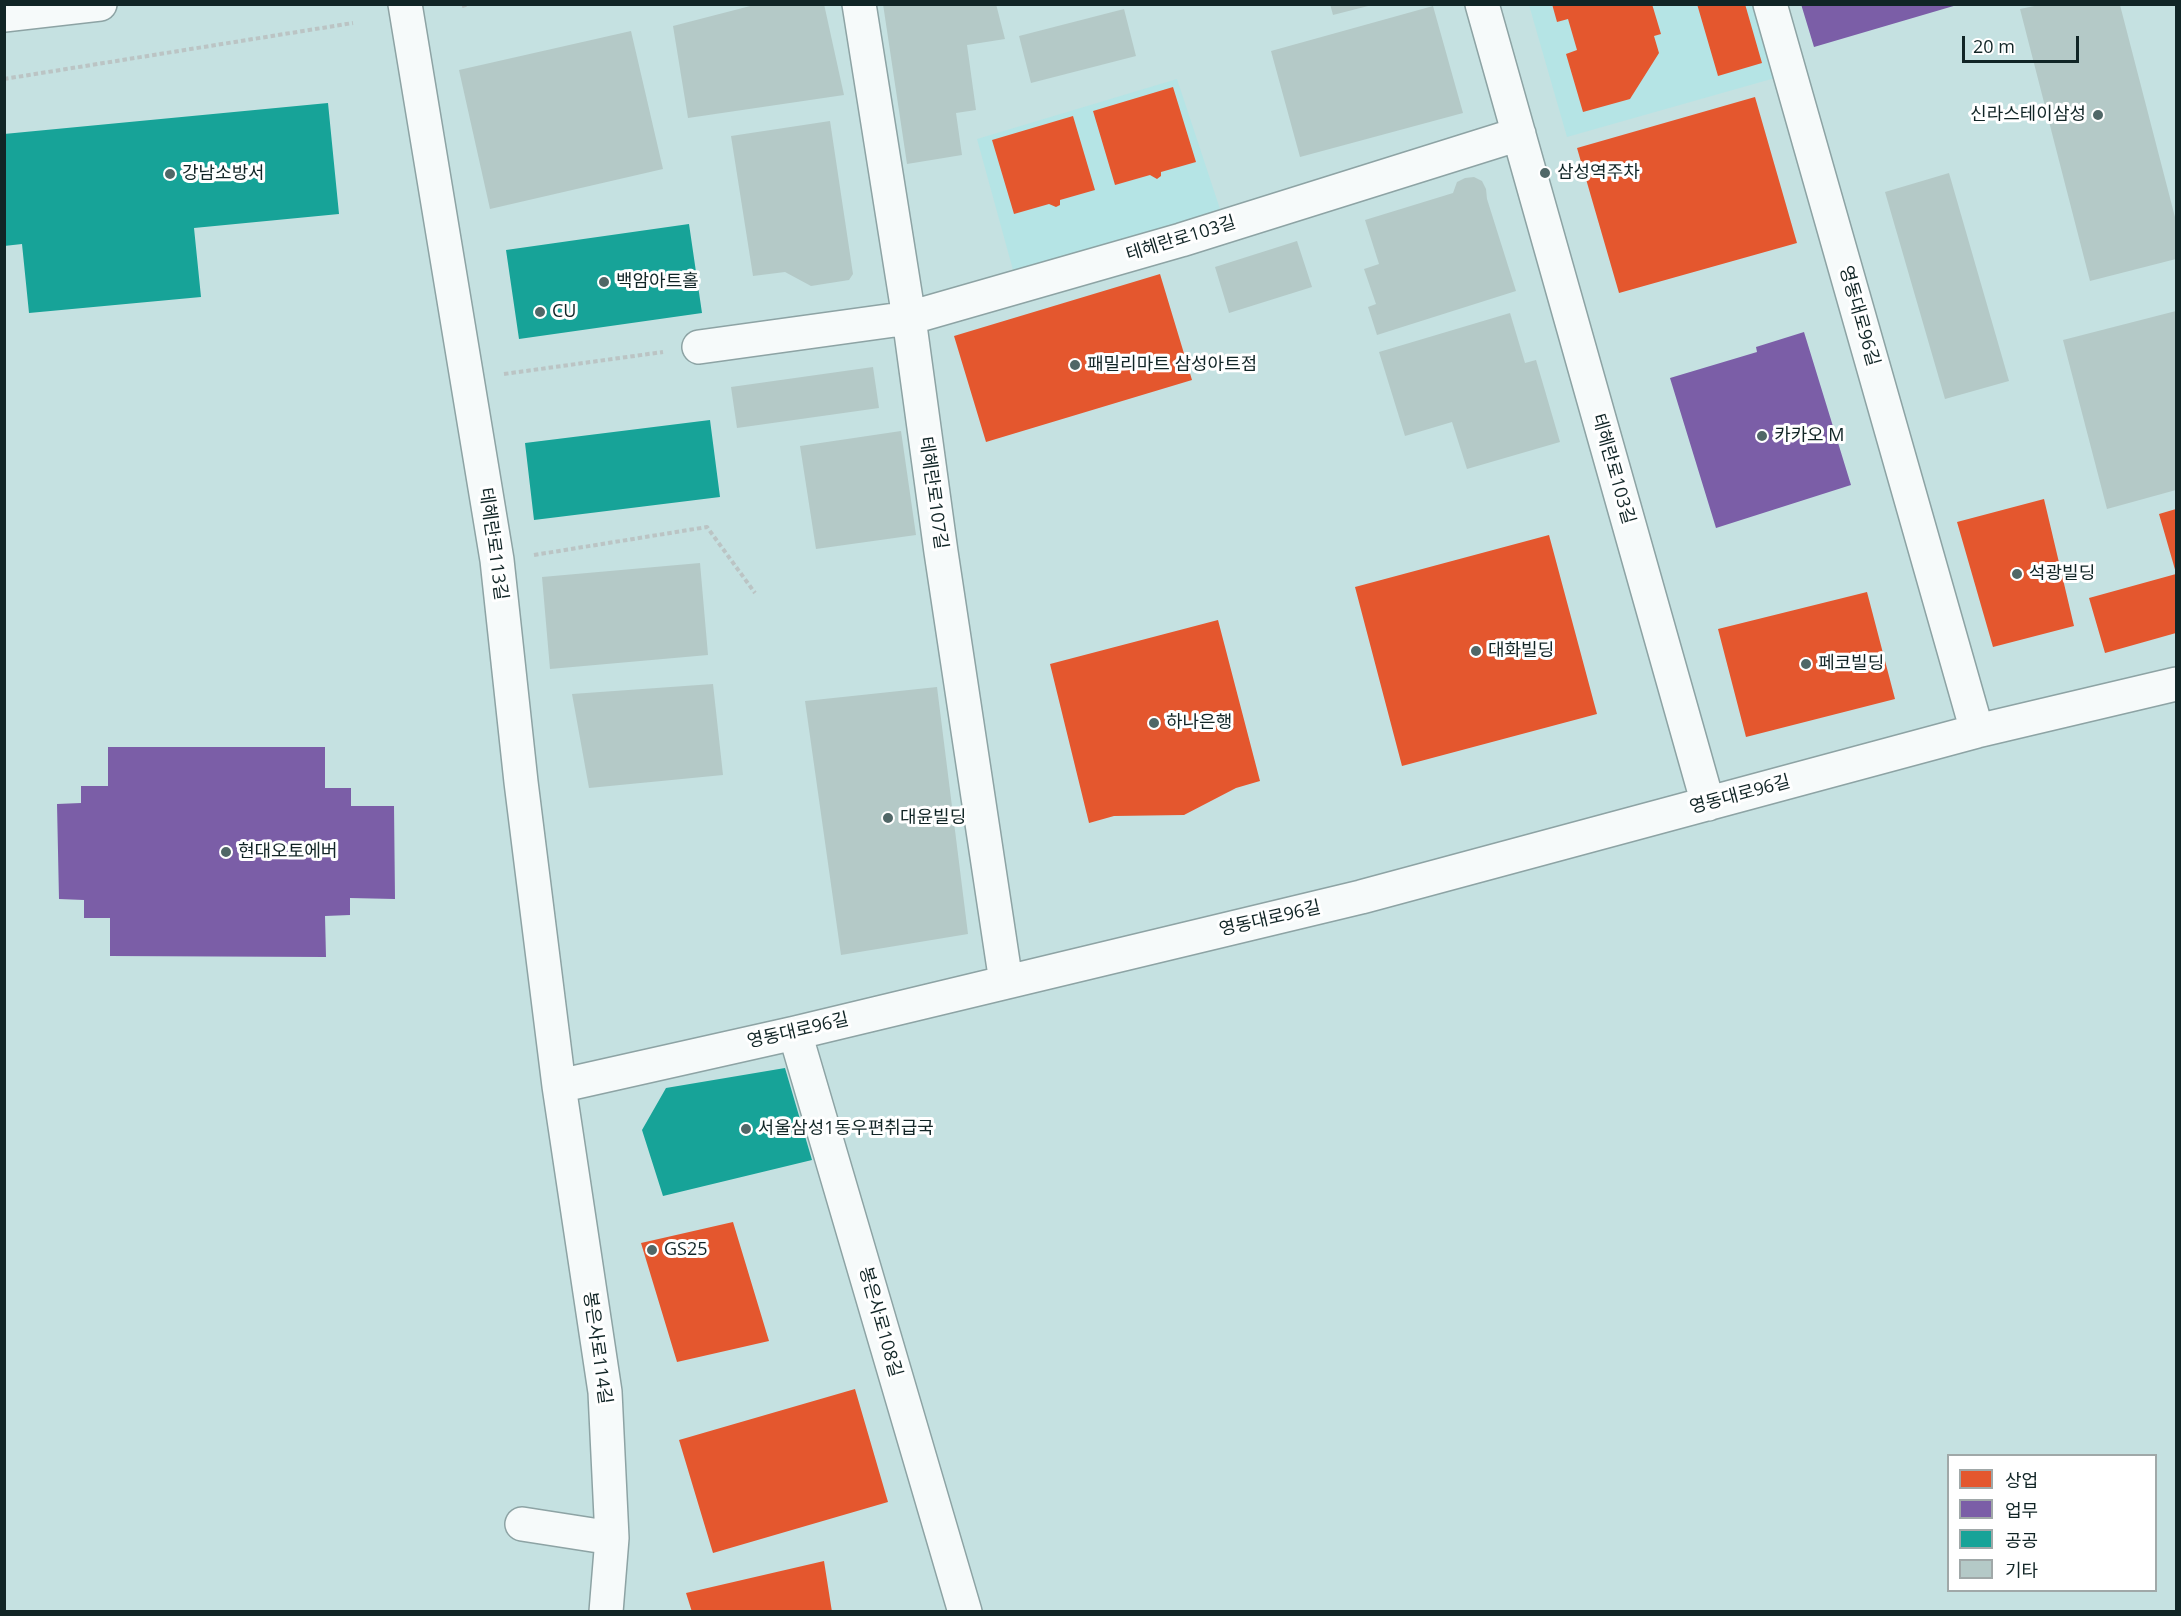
<!DOCTYPE html>
<meta charset="utf-8">
<style>
body{margin:0}
#map{position:relative;width:2181px;height:1616px;overflow:hidden;background:#c5e1e1;font-family:"Open Sans","Noto Sans KR",sans-serif}
canvas{display:block}
.frame{position:absolute;inset:0;border:6px solid #112526;pointer-events:none}
.legend{position:absolute;left:1947px;top:1454px;width:210px;height:138px;box-sizing:border-box;background:#fff;border:2px solid #a0a8a8;margin:0;padding:8px 10px;list-style:none;font-size:18px;color:#112526}
.legend li{display:flex;align-items:center;gap:12px;height:30px}
.legend b{width:30px;border:2px solid #a0a8a8}
.scale{position:absolute;left:1962px;top:36px;width:117px;height:27px;box-sizing:border-box;border:3px solid #112526;border-top:0;padding-left:8px;font-size:18px;line-height:21px;white-space:nowrap;color:#112526;-webkit-text-stroke:4px #fff;paint-order:stroke}
</style>
<div id="map">
<canvas width="2181" height="1616"></canvas>
<div class="frame"></div>
<ul class="legend">
<li><b style="height:16px;background:#e4572e"></b>상업</li>
<li><b style="height:16px;background:#7b5ea7"></b>업무</li>
<li><b style="height:16px;background:#17a398"></b>공공</li>
<li><b style="height:16px;background:#b4c9c7"></b>기타</li>
</ul>
<div class="scale">20 m</div>
</div>
<script>
const ctx = document.querySelector('canvas').getContext('2d');
ctx.lineJoin = 'round';
function fill(path, color) {
  ctx.fillStyle = color;
  ctx.fill(path, 'evenodd');
}
function stroke(path, color, width, dash) {
  ctx.strokeStyle = color;
  ctx.lineWidth = width;
  ctx.lineCap = dash ? 'butt' : 'round';
  ctx.setLineDash(dash || []);
  ctx.stroke(path);
}
function label(font, color, halo, rows, align = 'center') {
  ctx.font = font + ' "Open Sans","Noto Sans KR",sans-serif';
  ctx.lineWidth = 6;
  ctx.setLineDash([]);
  ctx.textBaseline = 'middle';
  ctx.strokeStyle = halo;
  ctx.fillStyle = color;
  for (const [text, x, y, turn = 0] of rows) {
    ctx.save();
    ctx.translate(x, y);
    ctx.rotate((+turn || 0) * Math.PI / 180);
    ctx.textAlign = isNaN(turn) ? turn : align;
    if (halo) ctx.strokeText(text, 0, 0);
    ctx.fillText(text, 0, 0);
    ctx.restore();
  }
}
fill(new Path2D(`
 M1529,5H1754L1775,78L1567,137Z
 M1177,79L1221,212L1013,270L977,139Z`), '#b5e4e5');
fill(new Path2D(`
 M1552,4H1652L1661,34L1654,36L1659,53L1630,99L1583,112L1566,54L1577,50L1568,19L1557,22Z
 M1697,4H1745L1762,63L1718,76Z
 M1173,87L1196,162L1161,172V176L1157,179L1150,175L1115,185L1093,111Z
 M1755,97L1797,243L1619,293L1577,148Z
 M1073,116L1095,190L1060,200V205L1056,207L1049,204L1014,214L992,140Z
 M1160,274L1192,380L986,442L954,336Z
 M2044,499L2074,626L1993,647L1957,522Z
 M2176,509V573L2159,514Z
 M1549,535L1597,714L1402,766L1355,587Z
 M2176,574V633L2105,653L2089,598Z
 M1867,592L1895,699L1746,737L1718,629Z
 M1218,620L1260,781L1236,788L1184,815L1114,816L1089,823L1050,664Z
 M733,1222L769,1341L677,1362L641,1243Z
 M855,1389L888,1502L713,1553L679,1440Z
 M824,1561L832,1612H692L686,1593Z`), '#e4572e');
fill(new Path2D(`
 M1801,4H1957V5L1814,47Z
 M1804,332L1851,485L1716,528L1670,378L1757,352L1756,347Z
 M108,747H325V788H351V806H394L395,899L350,898V915L325,916L326,957L110,956V918H84V900L59,899L57,804L81,803V786H108Z`), '#7b5ea7');
fill(new Path2D(`
 M328,103L339,214L194,228L201,297L29,313L22,244L4,246V134Z
 M689,224L702,313L519,339L506,250Z
 M710,420L720,497L534,520L525,443Z
 M785,1068L812,1160L663,1196L642,1130L666,1088Z`), '#17a398');
fill(new Path2D(`
 M758,4H824L844,95L688,118L673,26Z
 M883,4H996L1005,39L967,45L976,110L956,113L962,155L907,164Z
 M1330,4H1372V5L1333,15Z
 M2039,5H2120L2176,221V259L2090,281L2020,9Z
 M1433,6L1463,113L1300,157L1271,51Z
 M1124,9L1136,56L1031,83L1019,36Z
 M631,31L663,169L490,209L459,70Z
 M830,121L853,274L849,280L811,286L785,272L753,276L731,136Z
 M1949,173L2009,381L1945,399L1885,192Z
 M1474,177L1482,181L1486,189L1487,199L1516,291L1377,335L1368,307L1376,304L1364,269L1379,264L1365,220L1453,193L1457,182L1465,178Z
 M1297,241L1312,287L1229,313L1215,267Z
 M2176,311V490L2107,509L2063,340Z
 M1510,313L1525,363L1536,360L1560,442L1467,469L1452,422L1405,436L1379,352Z
 M873,367L879,408L737,428L731,387Z
 M901,431L916,535L816,549L800,446Z
 M700,563L708,655L550,669L542,577Z
 M713,684L723,775L589,788L572,694Z
 M937,687L968,934L841,955L805,701Z`), '#b4c9c7');
const minor = new Path2D(`
 M405,4L497,560L521,782L559,1086L605,1392L612,1538L606,1612
 M859,4L909,318L941,552L1006,982
 M1482,4L1708,804
 M1770,4L1977,731
 M699,347L909,318L1181,240L1519,134
 M795,1033L965,1612
 M559,1086L795,1033L1361,897L1977,731L2176,684
 M522,1524L612,1538`);
const major = new Path2D(`
 M4,15L100,4`);
stroke(minor, '#8da3a4', 36);
stroke(major, '#8da3a4', 36);
stroke(new Path2D(`
 M462,6L470,4
 M4,79L353,23
 M504,374L663,352
 M534,555L707,527L755,593`), '#bbc4c4', 4, [4.5, 3]);
stroke(minor, '#f6fafa', 33);
stroke(major, '#f6fafa', 33);
for (const [x, y, r, color] of [
 [2098,115,6,"#506767"],
 [1545,173,6,"#506767"],
 [170,174,6,"#506767"],
 [604,282,6,"#506767"],
 [540,312,6,"#506767"],
 [1075,365,6,"#506767"],
 [1762,436,6,"#506767"],
 [2017,574,6,"#506767"],
 [1476,651,6,"#506767"],
 [1806,664,6,"#506767"],
 [1154,723,6,"#506767"],
 [888,818,6,"#506767"],
 [226,852,6,"#506767"],
 [746,1129,6,"#506767"],
 [652,1250,6,"#506767"]
]) {
  const dot = new Path2D();
  dot.arc(x, y, r, 0, 2 * Math.PI);
  ctx.fillStyle = color;
  ctx.fill(dot);
  stroke(dot, '#fff', 2);
}
label('18px', '#112526', '#fff', [
 ["신라스테이삼성",2086,115,"right"],
 ["삼성역주차",1557,173],
 ["강남소방서",182,174],
 ["백암아트홀",616,282],
 ["CU",552,312],
 ["패밀리마트 삼성아트점",1087,365],
 ["카카오 M",1774,436],
 ["석광빌딩",2029,574],
 ["대화빌딩",1488,651],
 ["페코빌딩",1818,664],
 ["하나은행",1166,723],
 ["대윤빌딩",900,818],
 ["현대오토에버",238,852],
 ["서울삼성1동우편취급국",758,1129],
 ["GS25",664,1250]
], 'left');
label('18px', '#112526', '#fff', [
 ["테헤란로103길",1181,239,-17],
 ["영동대로96길",1859,316,74],
 ["테헤란로103길",1613,469,74],
 ["테헤란로107길",933,493,82],
 ["테헤란로113길",493,544,82],
 ["영동대로96길",1740,795,-15],
 ["영동대로96길",1270,919,-13],
 ["영동대로96길",798,1031,-13],
 ["봉은사로108길",880,1322,74],
 ["봉은사로114길",597,1348,82]
]);
</script>
